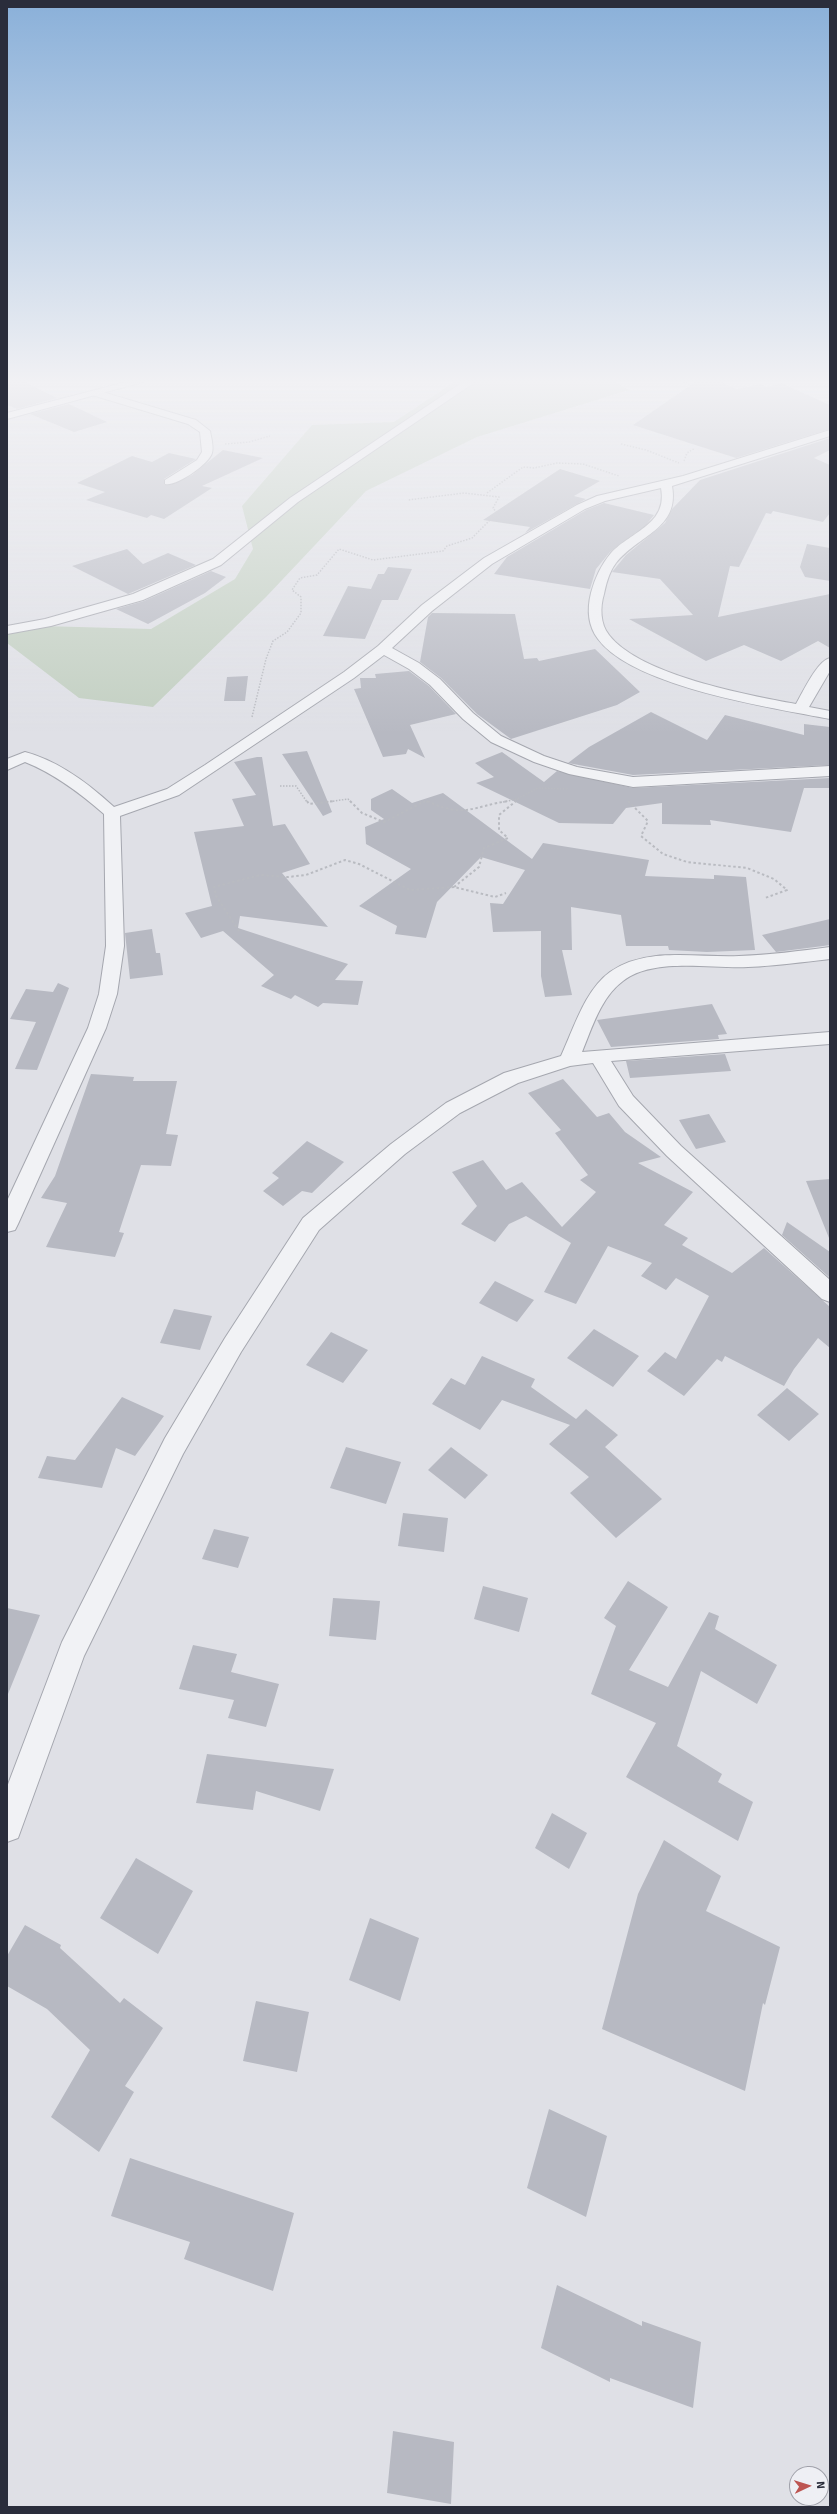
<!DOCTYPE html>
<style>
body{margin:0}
#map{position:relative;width:837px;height:2514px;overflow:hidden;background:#dfe0e6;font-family:Signika,sans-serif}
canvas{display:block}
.frame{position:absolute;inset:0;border:8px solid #2a2d3b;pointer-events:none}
.north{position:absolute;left:789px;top:2466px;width:40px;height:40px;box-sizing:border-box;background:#eeeff4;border:1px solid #a0a1aa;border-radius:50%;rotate:86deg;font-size:11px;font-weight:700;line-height:16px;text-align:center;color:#2a2d3b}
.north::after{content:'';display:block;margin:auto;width:14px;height:18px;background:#bd5552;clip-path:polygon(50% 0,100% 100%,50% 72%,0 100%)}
</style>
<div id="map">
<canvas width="837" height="2514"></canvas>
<div class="frame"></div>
<div class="north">N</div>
</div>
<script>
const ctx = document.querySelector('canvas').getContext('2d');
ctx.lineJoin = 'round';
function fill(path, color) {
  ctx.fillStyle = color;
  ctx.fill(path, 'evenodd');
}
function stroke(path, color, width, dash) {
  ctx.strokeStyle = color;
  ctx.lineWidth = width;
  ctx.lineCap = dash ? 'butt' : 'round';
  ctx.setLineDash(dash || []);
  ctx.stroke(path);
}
fill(new Path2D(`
 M454,382H615L629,390L477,437L366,491L266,597L153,707L79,698L7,643V625L151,629L235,579L253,549L242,506L312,425L394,422Z`), '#c2cfc1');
fill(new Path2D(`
 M7,382H24L57,398L17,409L7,405Z
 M695,382H721L737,389L760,384L767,387L781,383L830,405V429L736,458L633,425Z
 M69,404L107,422L74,432L30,414Z
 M830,438V450L814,458L830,465V513L823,522L773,511L771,514L766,513L739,567L730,566L718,617L830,594V648L818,641L781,661L744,645L706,661L629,619L693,615L660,579L612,572L626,555L665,523L672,509L700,480Z
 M223,450L263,458L202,486L212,488L164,519L151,515L147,518L86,500L105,492L77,483L132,456L152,462L169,453L196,459L164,479V485H170L192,475Z
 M560,469L600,481L574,496L586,499L525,533L530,527L483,520Z
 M604,503L654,515L646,525L610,552L596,569L590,589L494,574L507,557L586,510Z
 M807,544L830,548V581L805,577L800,567Z
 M127,549L143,564L168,553L196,565L128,594L72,566Z
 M388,567L412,569L398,600H382L365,639L323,636L348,586L371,589L378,574H384Z
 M211,571L226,577L205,593L148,624L116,609L144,601Z
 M432,613L515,614L524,659L537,658L539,661L595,649L640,692L617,705L511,739L477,714L441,678L420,662L428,617Z
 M409,671L429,686L456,714L410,725L425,758L408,749L406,754L383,757L354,689L361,688L360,678H376L375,674Z
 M248,676L245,701H224L227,677Z
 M651,712L707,740L725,715L804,735V724L830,727V765L633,775L568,763L589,747Z
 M307,751L332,812L323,816L282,754Z
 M502,752L544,782L557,771L633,788L830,778V788H804L791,832L710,820L711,825L662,824V803L626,808L613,824L559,823L476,783L494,777L475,763Z
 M257,757H262L273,826L285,824L310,864L282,873L328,927L240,916L238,928L348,964L335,980L363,981L358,1005L323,1003L318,1007L295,995L291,999L261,986L274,975L223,931L201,938L185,913L212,906L194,832L244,826L232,799L256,795L234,762Z
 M392,789L412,803L443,793L532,859L543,843L649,860L645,876L714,879V875L746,877L755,950L707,952L669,950L668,946H626L621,915L571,907L572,950H562L572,995L545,997L541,976V931L493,932L490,903L503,904L525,870L481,857L437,902L426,938L395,934L397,926L359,906L411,869L366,844L365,827L384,819L371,810V799Z
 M830,919V945L823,946L776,952L762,935Z
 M152,929L156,953H160L163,975L130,979L125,933Z
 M58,983L69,988L37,1070L15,1069L36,1022L10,1019L26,989L53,992Z
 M712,1004L727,1034L718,1035L719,1039L611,1047L597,1020Z
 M725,1054L731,1071L630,1078L626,1061Z
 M91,1074L134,1077L133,1081H177L166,1134L178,1135L171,1166L141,1165L119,1232L124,1233L115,1257L46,1247L67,1203L41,1198L55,1176Z
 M563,1079L597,1117L609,1113L625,1132L661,1157L638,1163L693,1192L664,1225L688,1238L682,1245L732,1273L764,1248L830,1307V1348L818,1338L794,1369L784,1386L725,1356L722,1362L717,1359L684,1396L647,1371L665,1352L676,1359L709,1296L676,1278L666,1290L641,1276L652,1263L608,1246L576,1304L544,1292L571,1243L526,1216L509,1224L495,1242L461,1224L477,1206L452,1172L483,1160L506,1190L522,1182L562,1227L596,1192L580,1180L588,1175L555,1133L561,1130L528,1093Z
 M709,1114L726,1142L696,1149L679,1120Z
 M307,1141L344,1162L312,1193L302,1191L283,1206L263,1191L279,1178L272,1173Z
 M830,1179V1238H829L806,1181Z
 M787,1222L830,1252L829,1277L782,1235Z
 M495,1281L534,1300L517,1322L479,1303Z
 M174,1309L212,1316L200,1350L160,1343Z
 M594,1329L639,1356L613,1387L567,1358Z
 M331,1332L368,1350L343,1383L306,1365Z
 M482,1356L535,1379L531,1387L576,1419L586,1409L618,1435L605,1447L662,1499L616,1538L570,1493L589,1477L549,1444L570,1425L502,1400L480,1430L432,1404L451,1378L465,1385Z
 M787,1388L819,1414L789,1441L757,1415Z
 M122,1397L164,1416L135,1456L116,1448L102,1488L38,1478L47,1456L75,1460Z
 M346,1447L401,1462L386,1504L330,1488Z
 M451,1447L488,1475L465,1499L428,1470Z
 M403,1513L448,1518L444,1552L398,1546Z
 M214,1529L249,1537L238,1568L202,1559Z
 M628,1581L668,1607L629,1670L668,1687L709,1612L719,1616L715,1629L777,1665L757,1704L701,1671L677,1746L722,1774L718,1782L753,1802L738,1841L626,1777L656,1723L591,1694L616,1626L604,1618Z
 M483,1586L528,1598L519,1632L474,1619Z
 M333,1598L380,1601L376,1640L329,1636Z
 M7,1608L40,1615L8,1694H7Z
 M193,1645L237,1654L231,1672L279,1684L266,1727L228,1718L234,1700L179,1689Z
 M207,1754L334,1769L320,1811L256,1791L253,1810L196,1803Z
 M552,1813L587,1833L569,1869L535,1848Z
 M664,1840L721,1876L706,1911L780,1947L765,2005L763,2003L745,2091L602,2029L638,1894Z
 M136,1858L193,1891L158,1954L100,1918Z
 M370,1918L419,1938L400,2001L349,1980Z
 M25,1925L61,1945L60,1948L120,2003L124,1998L163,2028L125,2086L134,2092L99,2152L51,2117L90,2050L47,2009L7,1986V1956Z
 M256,2001L309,2012L297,2072L243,2061Z
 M549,2109L607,2136L586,2217L527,2188Z
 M130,2158L294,2213L273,2291L184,2259L190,2242L111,2216Z
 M557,2285L642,2326V2321L701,2342L693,2408L610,2378V2382L541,2348Z
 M393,2431L454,2442L451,2504L387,2493Z`), '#b7b9c2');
const minor = new Path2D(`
 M463,382H475L298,502L221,565L143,600L51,626L7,634V626L45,619L133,594L213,559L290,498Z
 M96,390L196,420L210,431C211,437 214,447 212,453C209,464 176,487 165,484V480L197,460L202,452L200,432L188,424L92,395L91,393Z
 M830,430V436L672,486C680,529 638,535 616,563C609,572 606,584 604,594C600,607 600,624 609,635C640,675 747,695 796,704C803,692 817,661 830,658V671L809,707L830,711V719C773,708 633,687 598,639C588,626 587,609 591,593C595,578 601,565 611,553C632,531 668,524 661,488L605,501L585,509L492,564L432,611L392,648L419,663L440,679L473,713L501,736L544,756L577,767L633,777L830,766V776L633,787L569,774L534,762L491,742L463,719L430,685L409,669L384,655L354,678L179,795L120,816L124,946L117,994L106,1028L18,1224L15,1230L7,1232V1201L88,1028L99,994L106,946L104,814C80,793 55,774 25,762L7,770V759L25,752C59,761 89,784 114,807L167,789L205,765L344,672L378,646L422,605L484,558L577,505L597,496L683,476Z
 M830,947V959C803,962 775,966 748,967C711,969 653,957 623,981C601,997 592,1028 582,1052L830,1032V1044L611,1061L633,1096L681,1146L830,1280V1302L822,1299L667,1156L619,1106L593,1063L570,1066L518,1083L460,1113L405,1154L319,1230L241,1352L183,1454L84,1656L22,1827L18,1838L7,1842V1787L62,1642L165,1438L225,1338L303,1218L391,1144L446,1103L504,1073L561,1056C574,1028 585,990 610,972C646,946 698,958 739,956C769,955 800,951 830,947Z`);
const major = new Path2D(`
 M126,382H143L7,419V413Z`);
stroke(minor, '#a5a7af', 2);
stroke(major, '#a0a3b0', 2);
stroke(new Path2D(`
 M26,382L29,393
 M683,382L699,388
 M225,444L249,442L270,436
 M621,444L646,450L679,463
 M684,461L687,453L695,448
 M487,493L523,467L534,468L557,463L583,464L619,476
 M252,717L266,659L273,641L287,632L301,613V597L292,590L300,578L317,575L339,549L373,560L443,551L447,546L472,538L497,513L493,508L499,497L464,493L408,500
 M280,786H296L307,802
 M327,802L348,799L351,802
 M423,802H429
 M503,802L517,799L538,788L569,789
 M515,802L518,799`), '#b9bbc1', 1.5, [1.5, 1.5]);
stroke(new Path2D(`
 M307,801L309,804L335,801
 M350,801L362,813L384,822L425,801
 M427,801C466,819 472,806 509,801
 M628,801L648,821L641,836L663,854L687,862L747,868L774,879L787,890L765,898
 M454,887L479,867L484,848L508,838L499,830V815L516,801
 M239,931L216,896L214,887L260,875L288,877L306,875L345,860L359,864L410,890L454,887L495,897L506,893`), '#b9bbc1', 2, [2.5, 2.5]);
fill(minor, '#f1f2f5');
fill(major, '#fff');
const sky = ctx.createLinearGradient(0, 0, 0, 734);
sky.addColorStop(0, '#8ab0d9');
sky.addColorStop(0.52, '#f1f1f4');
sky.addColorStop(1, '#f1f1f400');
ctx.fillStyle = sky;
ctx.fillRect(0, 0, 837, 734);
</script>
